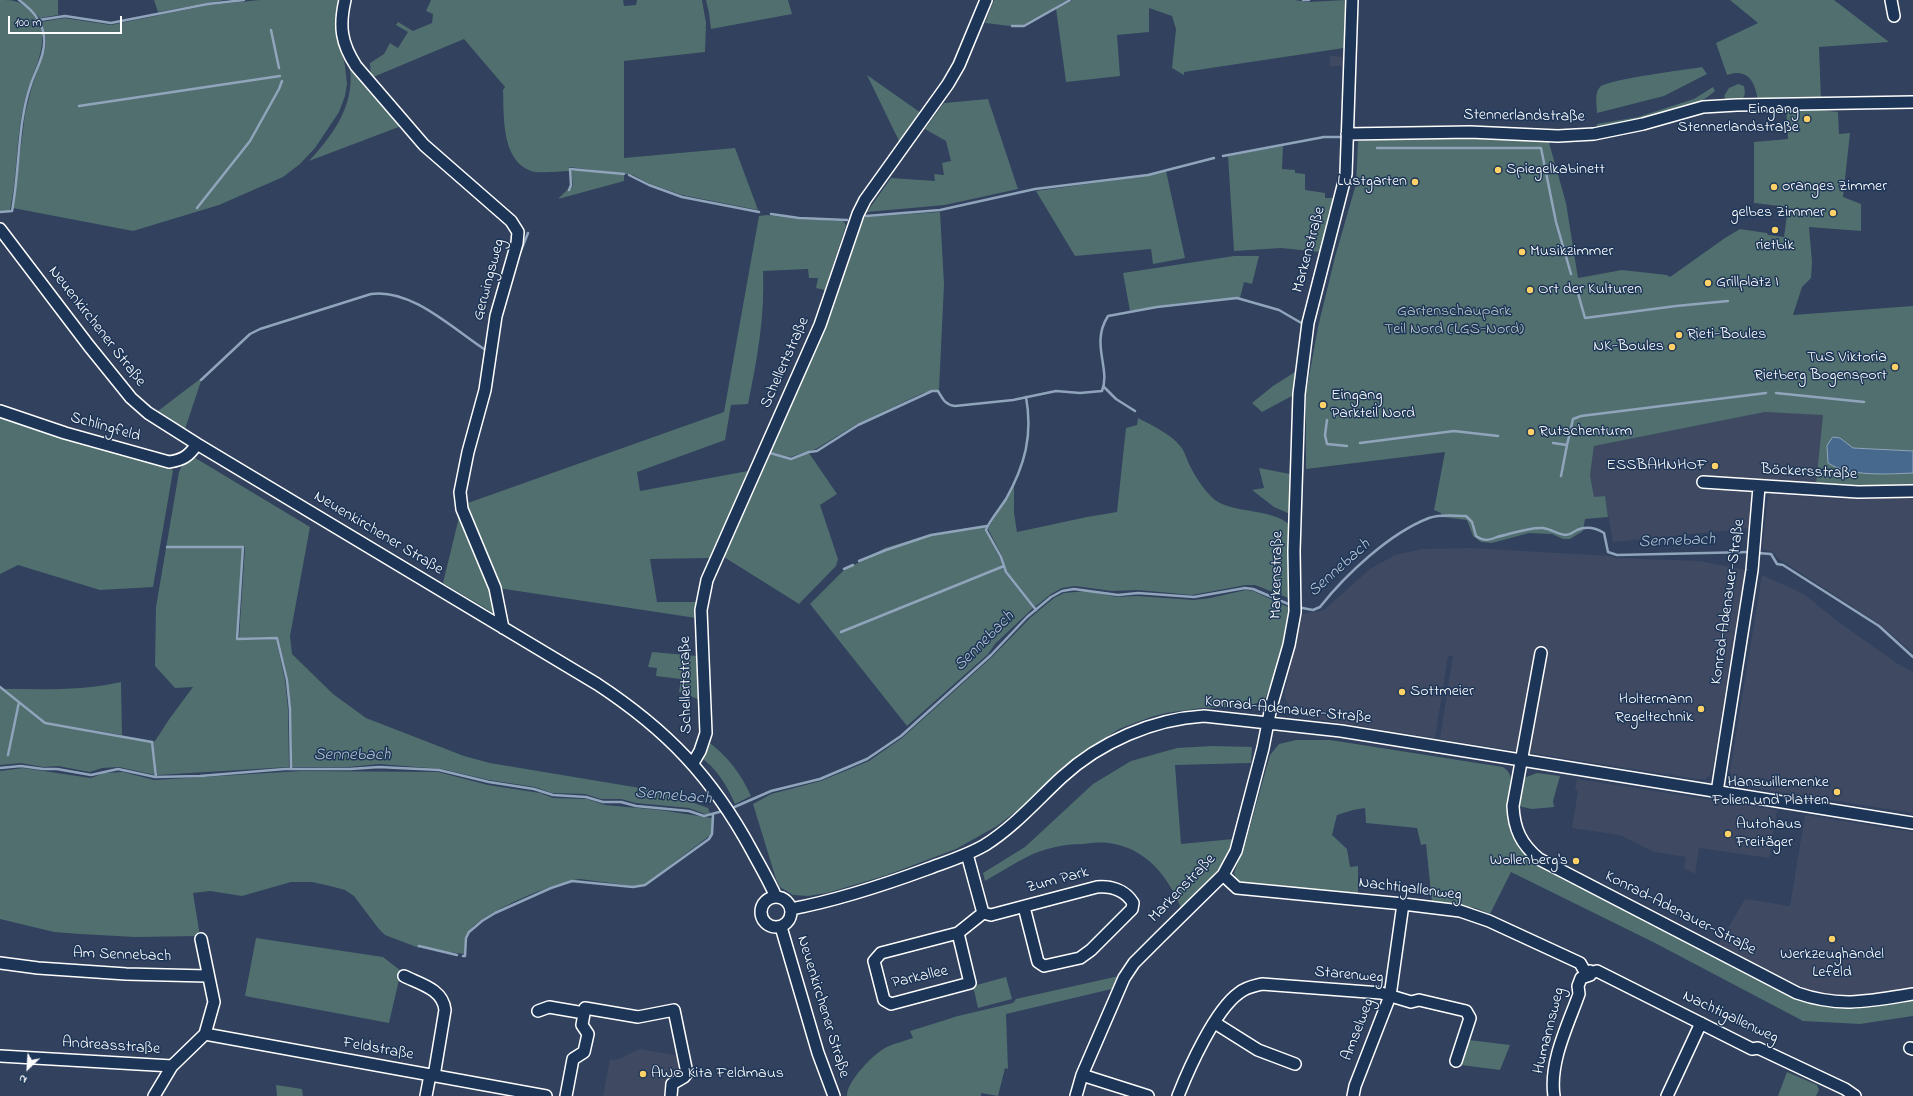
<!DOCTYPE html>
<meta charset="utf-8">
<style>
body{margin:0}
#map{position:relative;width:1913px;height:1096px;overflow:hidden;background:#31415e;font-family:"Indie Flower",sans-serif}
canvas{display:block}
.north{position:absolute;left:8px;top:1048px;width:40px;height:40px;-webkit-text-stroke:3px #1d3557;paint-order:stroke;rotate:205deg;font-size:11px;font-weight:700;line-height:16px;text-align:center;color:#fff}
.north::after{content:'';display:block;margin:auto;width:14px;height:18px;background:#fff;clip-path:polygon(50% 0,100% 100%,50% 72%,0 100%)}
.scale{position:absolute;left:8px;top:16px;width:114px;height:18px;box-sizing:border-box;border:2px solid #fff;border-top:0;padding-left:5px;font-size:12px;line-height:14px;white-space:nowrap;color:#fff;-webkit-text-stroke:3px #1d3557;paint-order:stroke}
</style>
<div id="map">
<canvas width="1913" height="1096"></canvas>
<div class="north">N</div>
<div class="scale">100 m</div>
</div>
<script>
const ctx = document.querySelector('canvas').getContext('2d');
ctx.lineJoin = 'round';
function fill(path, color) {
  ctx.fillStyle = color;
  ctx.fill(path, 'evenodd');
}
function stroke(path, color, width, dash) {
  ctx.strokeStyle = color;
  ctx.lineWidth = width;
  ctx.lineCap = dash ? 'butt' : 'round';
  ctx.setLineDash(dash || []);
  ctx.stroke(path);
}
function label(font, color, halo, rows, align = 'center') {
  ctx.font = font + ' "Indie Flower",sans-serif';
  ctx.lineWidth = 3;
  ctx.setLineDash([]);
  ctx.textBaseline = 'middle';
  ctx.strokeStyle = halo;
  ctx.fillStyle = color;
  for (const [text, x, y, turn = 0] of rows) {
    ctx.save();
    ctx.translate(x, y);
    ctx.rotate((+turn || 0) * Math.PI / 180);
    ctx.textAlign = isNaN(turn) ? turn : align;
    if (halo) ctx.strokeText(text, 0, 0);
    ctx.fillText(text, 0, 0);
    ctx.restore();
  }
}
fill(new Path2D(`
 M1330,56L1344,57L1343,66H1330Z
 M1765,412L1823,414L1816,484L1913,485V653L1881,625L1779,559L1771,551L1762,549L1768,498L1771,494L1815,497L1816,484L1755,479L1751,528L1613,542L1605,497L1594,498L1590,475L1594,446Z
 M1471,548L1610,556L1616,558L1700,561L1745,570L1713,767L1710,775L1705,779H1697L1440,739L1453,656H1448L1435,738L1304,717L1291,710L1284,696L1302,614L1324,610L1370,569L1395,555L1422,549Z
 M1762,575L1804,594L1837,621L1898,664L1913,672V813L1741,786L1732,781L1730,771Z
 M1577,779L1777,810L1769,858L1699,848L1695,874L1684,868L1686,857L1654,852L1620,835L1572,828L1578,791L1575,790Z
 M1805,815L1913,832V988L1848,998L1817,993L1800,986L1718,945L1745,899L1790,906Z
 M640,1049L680,1056L683,1067L681,1072L679,1075L666,1078L664,1096H603L610,1059L616,1060Z`), '#3f4a62');
fill(new Path2D(`
 M0,0C15,0 21,1 32,13C52,34 38,60 30,84C26,93 24,104 22,113C16,145 17,178 10,210L0,211Z
 M21,0H58V15L40,18Z
 M154,0H225L158,12Z
 M260,0H340L338,30L345,66L347,84L345,96L339,112L315,148L300,164L283,177L219,205L133,231L13,208L25,114L32,86L45,49L46,39L41,22L64,18L111,25L209,5Z
 M431,0H623L624,6L636,5L637,0H702L706,23L705,52L624,61V158L735,148L758,210L682,195L648,183L633,175L569,167V171C560,171 539,174 531,171C501,160 504,116 503,90L505,87L464,39L371,78L370,63L384,54L390,43L398,48L408,32L396,25L398,22L413,31L432,23L433,14L426,11Z
 M706,0H788L792,14L711,29L709,13Z
 M994,0H1067C1054,6 1038,21 1024,25C1012,28 998,24 985,23Z
 M1073,0H1294L1308,2L1346,0L1344,48L1184,72V75L1172,68L1176,29L1172,16L1149,8V32L1117,35L1120,76L1066,82L1056,8Z
 M1730,0H1834L1889,42L1819,47L1821,100L1758,102C1756,84 1749,67 1727,75L1716,43L1758,23Z
 M349,62L404,125L309,161C335,133 357,102 349,62Z
 M1702,67L1707,74L1664,96L1597,113C1597,106 1594,93 1600,87C1608,79 1685,70 1702,67Z
 M867,75L921,113L900,143Z
 M1738,84L1744,86C1745,92 1746,96 1741,100H1726L1724,96L1729,88Z
 M1713,87L1715,91C1687,117 1635,121 1598,129L1597,127V124L1638,117L1694,99Z
 M988,99L1018,189L945,205L867,212L891,178L935,181L934,174L944,175L942,163L951,161L946,141L925,129L944,103Z
 M1820,106V110L1838,112L1839,134L1850,133L1843,197L1861,204V231L1809,227L1812,262L1811,278L1802,287L1793,315L1913,306V451L1853,448L1840,438L1833,437L1887,474L1913,473V485L1867,487L1816,484L1823,415L1765,412L1594,446L1590,475L1594,497L1605,496L1608,517L1585,519L1583,531L1570,539H1563L1552,534L1529,533L1492,543L1481,542L1473,536L1467,520L1442,517L1441,513L1434,510L1445,452L1306,469V393L1318,327L1335,257L1356,184L1358,141L1441,136L1548,139L1566,203L1578,278L1622,270L1667,275L1670,277L1725,238L1740,229L1767,233L1768,235L1784,237L1788,207L1754,203V142L1788,139L1786,108Z
 M1283,146L1282,169L1295,170V173L1305,174V190L1325,193V198H1334L1320,252L1281,248L1234,251L1228,156Z
 M577,170L624,175V181L558,199L568,189L570,190L573,185L571,171Z
 M1166,171L1185,258L1153,264L1151,249L1075,256L1036,191L1145,176Z
 M940,212L944,284L939,390L923,393L857,424L816,449L790,457L770,452L832,311L855,238L864,217Z
 M767,215L799,219L843,221L846,225L825,290L816,288L818,278H809L808,269L763,271C765,317 757,360 748,404L731,405L725,440L637,472L640,491L748,471L710,558L650,559L657,602H697L696,618L498,588L486,552L465,504L724,412L759,216Z
 M1234,256H1259L1252,284L1244,282L1240,298L1180,303L1130,311L1123,273Z
 M1295,372L1292,396L1262,412L1252,403L1273,386Z
 M200,379L201,381L185,429L158,411Z
 M0,414L169,465L173,471L153,587L100,590L18,565L0,574Z
 M1138,418C1153,426 1171,434 1181,447C1185,452 1187,460 1190,466C1196,478 1207,495 1218,502C1240,514 1270,508 1290,525L1291,599L1255,585H1246L1192,595L1138,590L1112,591L1075,586L1062,588L1051,594L1035,607L1007,572L1002,556L988,529L1014,484V513L1017,532L1087,517L1117,512L1126,428L1137,425Z
 M809,453L837,494L820,505L838,559L836,566L799,604L724,557L770,454L791,460Z
 M192,456L310,527L290,636L292,654L333,694L366,718L464,756L490,763L664,792L708,808L710,813L705,814L689,808L636,803L621,799H601L585,794L552,793L535,787L489,780L442,769L379,764L349,767H292L291,709L288,679L278,637L239,638L245,547L243,546L236,640L276,639L285,680L288,709L289,767L157,775L153,741H155L170,718L193,687L175,688L155,666L156,607L179,472L183,463Z
 M1259,468L1290,474V514L1274,507L1252,490L1264,488Z
 M460,513L492,591L495,609L492,612L443,583Z
 M987,526L985,530L1000,558L1005,573L1033,608L995,644L988,654L907,726L810,604L843,571L885,548L928,535Z
 M1246,590L1253,591L1290,608C1286,641 1277,671 1264,701L1243,707L1201,708L1166,713L1151,717L1119,729L1077,756L1059,770L1023,806L997,826L956,849L887,875L827,893L808,896L793,895L780,887L776,879L753,804L771,794L821,781L869,761L902,738L992,657L1030,618L1054,598L1064,593L1086,591L1117,597L1137,596L1194,600L1210,598Z
 M652,652L697,656L698,699L692,697L689,693L679,692L681,679L656,676L657,668L648,667Z
 M121,682L122,735L45,722L4,689C42,689 83,691 121,682Z
 M0,688L18,702L7,755H9L19,703L45,724L151,742L155,775L119,767L102,768L90,772L58,766L43,767L21,763L0,765Z
 M1296,740H1330L1503,767C1517,776 1509,791 1508,804C1508,813 1508,824 1511,832C1516,846 1526,854 1537,863L1814,1003L1850,1008L1913,998V1016L1860,1024L1803,1021L1655,943L1511,872L1490,914L1476,908L1432,902L1426,844L1421,845L1417,828L1366,823L1365,808L1353,810L1337,815L1332,835L1347,849L1350,867L1358,866V895L1238,882L1234,873L1246,841L1270,755L1279,744Z
 M707,741C726,754 742,775 751,796L735,804C727,786 717,768 700,757Z
 M1212,746L1252,747L1251,763L1175,765L1181,844L1233,839C1225,869 1203,887 1181,908C1168,876 1145,847 1108,843C1100,842 1091,843 1083,844C1065,844 1044,848 1027,857C1013,864 999,873 985,881L983,873L1025,847L1093,784L1131,761L1177,748Z
 M23,768L91,778L104,773L123,772L154,780L301,771L438,772L488,785L540,793L553,798L587,799L605,805L660,810L712,818V834L645,884L633,886L580,879C557,881 483,912 469,931C464,938 466,946 464,954L435,950L419,945V948L385,935L378,928L354,896L345,890L330,886L312,882H291L242,896L210,891L193,893L200,936L135,937L80,934L54,932L0,919V771Z
 M1537,773L1560,776L1553,801L1554,807L1532,809L1518,806L1521,784L1524,778Z
 M256,938L383,957L401,971L389,1023L245,996Z
 M1119,976L1116,988L1006,1014L1008,1069L1005,1068L998,1096L981,1093V1096H847C846,1082 875,1052 887,1047C895,1043 905,1041 913,1038L910,1031L958,1016L1013,1003L1016,999Z
 M1006,977L1012,999L978,1008L973,986Z
 M1469,1040L1510,1045L1500,1070L1461,1065Z
 M1787,1072L1817,1085L1819,1090L1816,1096H1778Z
 M276,1085L302,1089L303,1096H277Z`), '#506f6e');
const water = new Path2D(`
 M1833,437L1840,438L1853,448L1913,451V473C1889,474 1849,477 1828,463L1827,446Z`);
fill(water, '#46698d');
stroke(water, '#90a5bb', 1);
stroke(new Path2D(`
 M1303,0H1309
 M39,20L65,16L111,23L208,4L244,0
 M1012,26H1024L1070,0
 M271,30L279,68
 M79,106L280,76
 M1377,148H1541L1556,222L1571,274
 M1223,156L1324,137H1342
 M629,175L649,185L682,197L759,212
 M569,190L571,185L570,169L624,174
 M197,208L250,141L279,89L282,81
 M0,212L12,211C20,169 17,124 31,84C36,69 46,53 44,37C42,20 32,10 19,0
 M771,214L799,218L847,220
 M866,216L940,210L1035,189L1148,175L1214,158
 M520,253L528,233
 M1577,290L1585,318L1676,306L1728,301
 M201,380L250,334L260,329L371,294C412,288 454,330 487,351
 M1104,387L1116,399L1135,411
 M1776,393L1864,402
 M1026,397C1033,435 1025,465 1006,499C1001,507 988,523 986,530L1001,557L1006,572L1036,610
 M1327,420L1325,435L1327,444L1347,446
 M1360,443L1454,431L1498,436
 M1553,443L1567,445L1573,419L1581,416L1766,393
 M770,453L791,459L809,452L817,451L858,425L932,391H938C943,399 945,405 955,406L1013,400L1056,391L1080,393L1102,391C1111,368 1090,344 1108,316L1157,307L1237,298L1279,310L1303,324V322
 M1561,476L1567,445
 M167,547H243L237,639L277,638L287,680L290,709L291,769
 M1757,553L1771,554L1777,564L1783,565L1879,626L1913,657
 M859,561L886,550L931,535L987,526
 M844,569L853,565
 M1297,607L1313,610L1320,607C1346,574 1390,533 1429,518C1441,514 1454,516 1466,516L1472,522L1476,536C1483,541 1489,541 1497,537C1511,534 1528,527 1543,528C1551,529 1559,535 1566,535C1571,535 1573,532 1577,530C1586,526 1596,528 1604,533L1608,552L1617,555L1750,552
 M841,632L1004,566
 M0,687L45,723L152,742L156,777
 M8,755L19,702
 M0,768L21,766L43,769H57L91,775L118,769L155,777L200,776L285,769H350L379,767L439,770L489,782L534,789L553,795L586,797L603,802H621L636,806L689,811L704,816L723,811
 M730,809L771,791L820,779L867,759L901,736L991,655L1027,617L1051,597L1062,591L1074,589L1118,595L1138,593L1194,597L1245,588L1253,589L1293,606
 M419,946L457,955
 M463,956H465L466,938L469,932L482,921L495,913L551,888L572,881L633,887L645,885L709,839L712,834L713,815`), '#90a5bb', 2.5);
const minor = new Path2D(`
 M345,0C339,26 341,43 356,66L424,145L511,221L518,232L517,243L496,316L485,390L468,452L460,492L462,509L495,588L503,628
 M1891,0L1894,16
 M1347,134L1470,132L1558,136L1594,134L1643,124L1703,107L1737,105L1913,102
 M0,229L89,346L131,398L148,413L197,444L597,684C667,730 712,777 752,851C760,866 769,881 776,897
 M0,411L65,433L169,462C183,460 189,456 197,444
 M1703,482L1858,492L1913,491
 M1541,653L1513,806C1514,829 1521,844 1539,859L1797,993C1840,1008 1870,1001 1913,994
 M693,763L700,751L706,733L701,610L707,580L820,325L858,214L865,200L948,84L959,65L986,0
 M1717,792L1752,570L1759,487
 M967,854L983,913
 M1223,875L1237,888L1403,904L1460,911L1489,921L1580,963L1584,970
 M761 912a15 15 0 1 1 30 0a15 15 0 1 1-30 0Z
 M791,909C839,900 884,885 930,868C949,861 968,855 985,845C1015,826 1037,800 1062,777C1100,742 1153,719 1204,716L1341,731L1913,823
 M983,913L991,915L1097,887C1111,886 1125,890 1133,903L1132,909L1091,950L1080,958L1044,966L1038,962L1024,907
 M781,927L818,1053L834,1096
 M958,933L970,983L891,1004L884,1000L874,961L881,953L958,933L983,913
 M201,939L214,1002L205,1034
 M0,963L38,968L126,974L207,976
 M1591,973L1597,971L1752,1049L1758,1048L1845,1089L1855,1096
 M404,976C420,984 443,989 445,1010L434,1076
 M538,1011L549,1007L584,1013
 M1215,1023L1258,1050L1295,1064
 M1910,1048L1913,1049
 M0,1056L172,1066
 M1082,1075L1148,1096
 M154,1096L172,1066L205,1034L546,1096
 M426,1096L430,1075
 M566,1096L573,1059L584,1052L588,1034L582,1025L585,1008L638,1017L674,1010L687,1073L684,1077L672,1084L671,1096
 M1076,1096L1082,1075L1124,978L1134,963L1159,938L1223,875L1236,851L1263,748L1271,707L1289,645L1295,612L1294,551L1299,394L1308,323L1346,174L1352,0
 M1178,1096C1189,1068 1215,1010 1239,993C1246,987 1254,986 1262,984L1381,993L1411,1002L1419,1000L1466,1011L1470,1018L1456,1061
 M1353,1096L1355,1086L1390,996L1403,904
 M1554,1096C1549,1062 1568,1025 1579,994L1578,986L1581,978L1590,975V971
 M1667,1096L1701,1023`);
stroke(minor, '#fff', 14);
stroke(minor, '#1d3557', 11);
for (const [x, y, r, color] of [
 [1807,119,4,"#ffd166"],
 [1498,170,4,"#ffd166"],
 [1415,182,4,"#ffd166"],
 [1774,187,4,"#ffd166"],
 [1833,213,4,"#ffd166"],
 [1775,230,4,"#ffd166"],
 [1522,252,4,"#ffd166"],
 [1708,283,4,"#ffd166"],
 [1530,290,4,"#ffd166"],
 [1679,335,4,"#ffd166"],
 [1672,347,4,"#ffd166"],
 [1895,367,4,"#ffd166"],
 [1323,405,4,"#ffd166"],
 [1531,432,4,"#ffd166"],
 [1715,466,4,"#ffd166"],
 [1402,692,4,"#ffd166"],
 [1701,709,4,"#ffd166"],
 [1837,792,4,"#ffd166"],
 [1728,834,4,"#ffd166"],
 [1576,861,4,"#ffd166"],
 [1832,939,4,"#ffd166"],
 [643,1074,4,"#ffd166"]
]) {
  const dot = new Path2D();
  dot.arc(x, y, r, 0, 2 * Math.PI);
  ctx.fillStyle = color;
  ctx.fill(dot);
  stroke(dot, '#1d3557', 1.5);
}
label('16px', '#fff', '#1d3557', [
 ["Eingang",1799,110,"right"],
 ["Stennerlandstraße",1799,128,"right"],
 ["Spiegelkabinett",1506,170],
 ["Lustgarten",1407,182,"right"],
 ["oranges Zimmer",1782,187],
 ["gelbes Zimmer",1825,213,"right"],
 ["rietbik",1775,246,"center"],
 ["Musikzimmer",1530,252],
 ["Grillplatz I",1716,283],
 ["Ort der Kulturen",1538,290],
 ["Rieti-Boules",1687,335],
 ["NK-Boules",1664,347,"right"],
 ["TuS Viktoria",1887,358,"right"],
 ["Rietberg Bogensport",1887,376,"right"],
 ["Eingang",1331,396],
 ["Parkteil Nord",1331,414],
 ["Rutschenturm",1539,432],
 ["ESSBAHNHOF",1707,466,"right"],
 ["Sottmeier",1410,692],
 ["Holtermann",1693,700,"right"],
 ["Regeltechnik",1693,718,"right"],
 ["Hanswillemenke",1829,783,"right"],
 ["Folien und Platten",1829,801,"right"],
 ["Autohaus",1736,825],
 ["Freitäger",1736,843],
 ["Wollenberg's",1568,861,"right"],
 ["Werkzeughandel",1832,955,"center"],
 ["Lefeld",1832,973,"center"],
 ["AWO Kita Feldmaus",651,1074]
], 'left');
label('16px', '#fff', '#1d3557', [
 ["Stennerlandstraße",1524,117,1],
 ["Markenstraße",1310,250,-75],
 ["Gerwingsweg",490,280,-75],
 ["Neuenkirchener Straße",96,327,52],
 ["Schellertstraße",786,363,-66],
 ["Schlingfeld",105,428,16],
 ["Böckersstraße",1809,473,3],
 ["Neuenkirchener Straße",378,534,31],
 ["Markenstraße",1278,575,-89],
 ["Konrad-Adenauer-Straße",1729,602,-82],
 ["Schellertstraße",687,685,-91],
 ["Konrad-Adenauer-Straße",1288,711,6],
 ["Zum Park",1058,881,-15],
 ["Markenstraße",1183,889,-46],
 ["Nachtigallenweg",1410,890,7],
 ["Konrad-Adenauer-Straße",1680,914,27],
 ["Am Sennebach",122,956,2],
 ["Starenweg",1349,976,5],
 ["Parkallee",920,978,-13],
 ["Neuenkirchener Straße",822,1007,73],
 ["Nachtigallenweg",1730,1018,25],
 ["Amselweg",1359,1030,-69],
 ["Humannsweg",1550,1031,-76],
 ["Andreasstraße",111,1047,4],
 ["Feldstraße",378,1050,10]
]);
label('16px', '#b9c5c5', '#1d3557', [
 ["Gartenschaupark",1454,312],
 ["Teil Nord (LGS-Nord)",1454,330]
]);
label('italic 17px', '#b5c3d1', '#1d3557', [
 ["Sennebach",1677,542,-2],
 ["Sennebach",1340,569,-42],
 ["Sennebach",985,642,-45],
 ["Sennebach",352,756],
 ["Sennebach",673,797,5]
]);
</script>
